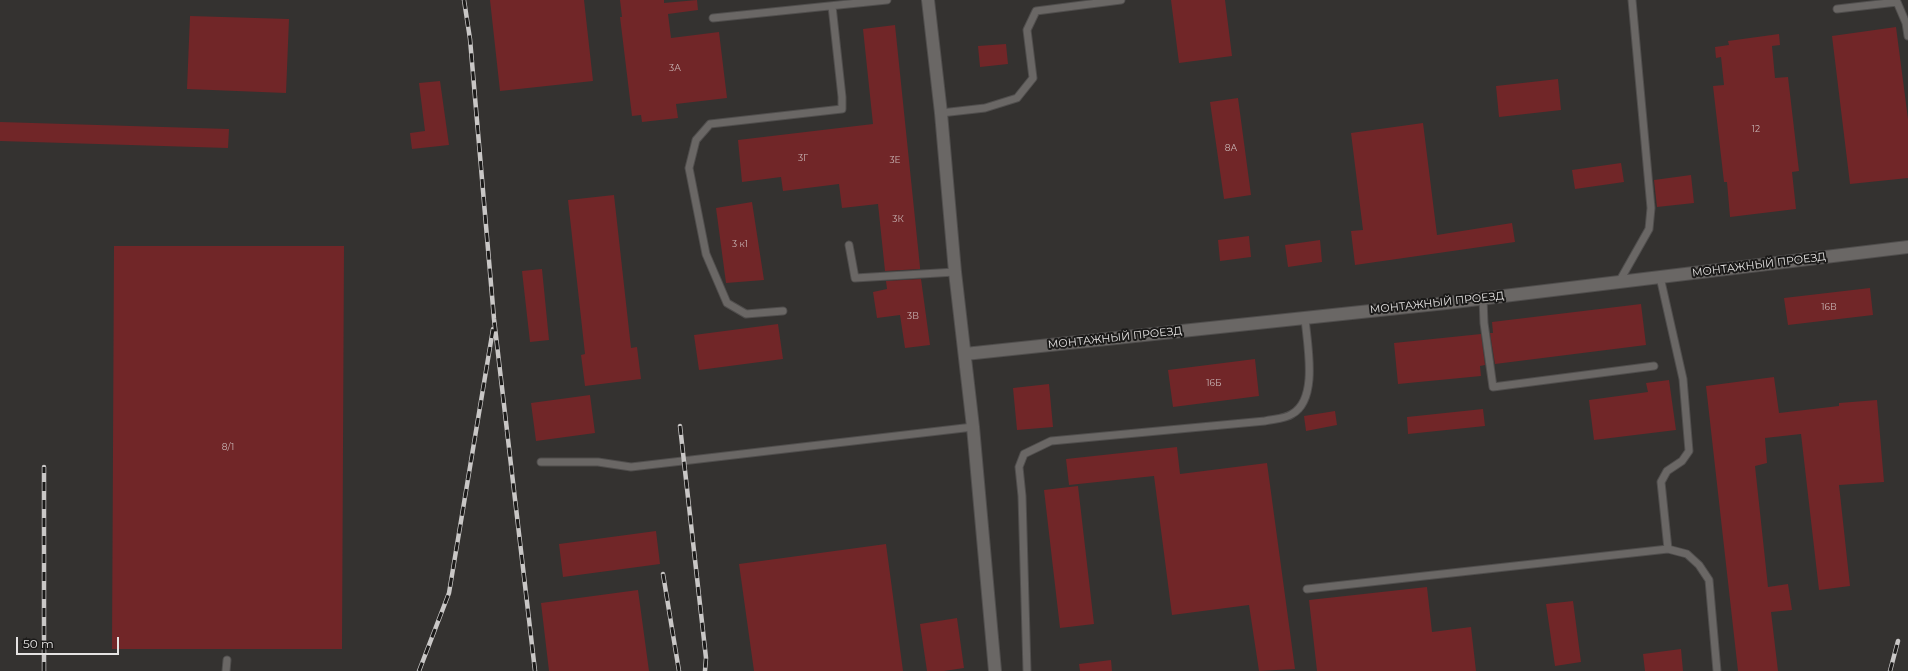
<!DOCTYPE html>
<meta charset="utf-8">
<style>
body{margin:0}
#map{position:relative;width:1908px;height:671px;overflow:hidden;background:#343230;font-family:Montserrat,sans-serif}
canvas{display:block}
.scale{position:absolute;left:16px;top:637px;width:103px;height:18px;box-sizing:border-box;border:2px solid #e5e3e2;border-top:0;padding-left:5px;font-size:12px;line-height:14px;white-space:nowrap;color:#e5e3e2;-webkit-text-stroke:3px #1b1a19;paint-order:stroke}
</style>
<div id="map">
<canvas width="1908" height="671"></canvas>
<div class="scale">50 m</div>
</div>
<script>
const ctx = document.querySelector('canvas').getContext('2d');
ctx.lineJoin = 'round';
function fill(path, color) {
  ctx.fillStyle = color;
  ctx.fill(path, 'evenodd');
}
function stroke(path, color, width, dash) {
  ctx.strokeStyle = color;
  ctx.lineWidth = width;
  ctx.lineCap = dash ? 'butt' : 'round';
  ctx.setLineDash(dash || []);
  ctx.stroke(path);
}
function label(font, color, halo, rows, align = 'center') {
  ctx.font = font + ' Montserrat,sans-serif';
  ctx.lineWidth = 4;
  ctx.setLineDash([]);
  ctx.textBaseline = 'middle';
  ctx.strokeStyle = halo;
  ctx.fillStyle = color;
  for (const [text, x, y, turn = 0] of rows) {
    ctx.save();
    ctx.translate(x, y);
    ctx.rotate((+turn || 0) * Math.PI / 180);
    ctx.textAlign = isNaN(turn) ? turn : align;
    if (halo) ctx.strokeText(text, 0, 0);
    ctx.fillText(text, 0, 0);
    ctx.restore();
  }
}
fill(new Path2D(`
 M490,0H584L593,81L500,91Z
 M620,0H664V3L697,0L698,10L668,14L671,38L719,32L727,98L676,104L678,118L642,122L641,115L632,116L620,17H622Z
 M1171,0H1225L1232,56L1179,63Z
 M190,16L289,19L286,93L187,89Z
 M895,25L920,267V269L885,271L878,204L842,208L839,184L783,191L781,177L742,182L738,140L873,124L863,29Z
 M1896,27L1908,119V178L1850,184L1832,36Z
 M1779,34L1780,45L1772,46L1775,78L1788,77L1799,171L1792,172L1796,209L1730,217L1727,182H1724L1713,86L1724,85L1721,57L1716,58L1715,47L1729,45L1728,41Z
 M1006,44L1008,64L980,67L978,46Z
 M1558,79L1561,110L1499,117L1496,86Z
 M440,81L449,145L412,149L410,133L425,131L419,83Z
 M1238,98L1251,195L1224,199L1210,102Z
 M0,122L229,129L228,148L0,141Z
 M1423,123L1437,235L1512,223L1515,242L1355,265L1351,231L1363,230L1351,133Z
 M1621,163L1624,182L1575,189L1572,170Z
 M1691,175L1694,203L1657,207L1654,180Z
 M614,195L631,348L637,347L641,379L585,386L581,355L585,354L568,200Z
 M752,202L764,280L726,283L716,208Z
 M1249,236L1251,257L1220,261L1218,240Z
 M1320,240L1322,262L1288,267L1285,245Z
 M114,246H344L342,649H112Z
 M542,269L549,340L530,342L522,271Z
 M921,279L930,345L905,348L900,315L877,318L873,292L887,289L886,281Z
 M1870,288L1873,315L1788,325L1784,298Z
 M1641,304L1646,345L1495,364L1490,333H1493L1492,322Z
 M778,324L783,359L699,370L694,335Z
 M1481,334L1485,365L1480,366L1481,376L1398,384L1394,343Z
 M1255,359L1259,396L1173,407L1168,370Z
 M1774,377L1779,413L1839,406V403L1877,400L1884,482L1839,485L1850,586L1819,590L1801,434L1765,438L1767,463L1755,466L1768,587L1788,584L1792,610L1771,612L1778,671H1738L1706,386Z
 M1669,380L1676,430L1594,440L1589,400L1648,392L1646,383Z
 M1049,384L1053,427L1017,430L1013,388Z
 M590,395L595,433L536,441L531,403Z
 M1483,409L1485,426L1408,434L1407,417Z
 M1335,411L1337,425L1306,431L1304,416Z
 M1177,447L1180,474L1267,463L1295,669L1259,671L1249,605L1172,615L1154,476L1069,485L1066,459Z
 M1078,486L1094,624L1060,628L1044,490Z
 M656,531L660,564L563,577L559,544Z
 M886,544L903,671H754L739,564Z
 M1427,587L1432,632L1471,627L1476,671H1317L1309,600Z
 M638,590L649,671H549L541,603Z
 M1573,601L1581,662L1555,666L1546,604Z
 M957,618L964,668L944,671H927L920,624Z
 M1681,649L1683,671H1645L1643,654Z
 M1111,660L1112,671H1080L1079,664Z`), '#712628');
const lane = new Path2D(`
 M1837,9L1897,2L1906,23L1908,36
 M713,18L887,0
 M941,113L985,108L1017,98L1033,78L1027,30L1036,11L1121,0
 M849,245L855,278L955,272
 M1660,277L1683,379L1689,451L1682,461L1667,471L1661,482L1668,549
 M1619,282L1649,229L1651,208L1632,0
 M1483,298L1484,323L1493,387L1654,366
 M783,311L746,314L727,303L706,254L689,168L696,140L710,124L842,109V97L832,6
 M541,462H598L631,467L973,427
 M1307,589L1668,549L1687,554L1699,565L1709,580L1717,671
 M226,671L227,660
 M1027,671L1022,496L1019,467L1024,454L1051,441L1265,421C1273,419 1285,419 1292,414C1319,399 1307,344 1305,318`);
const street = new Path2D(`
 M928,0L941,113L955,272L973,427L995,671
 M965,354L1446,303L1908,247`);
stroke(lane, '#504e4d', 9);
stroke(street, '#504e4d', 14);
stroke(lane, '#6a6765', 7);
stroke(street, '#6a6765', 12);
const rail = new Path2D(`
 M464,0L470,39L494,319L535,671
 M680,426L706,658L705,671
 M663,574L679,671
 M44,671V467
 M419,671L449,593L493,329
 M1890,671L1898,641`);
stroke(rail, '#c9c7c6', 4.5);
stroke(rail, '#1b1a19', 3, [9]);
label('9px', '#c8b4b4', null, [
 ["3А",675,68],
 ["12",1756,129],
 ["8А",1231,148],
 ["3Г",803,158],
 ["3Е",895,160],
 ["3К",898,219],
 ["3 к1",740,244],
 ["16В",1829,307],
 ["3В",913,316],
 ["16Б",1214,383],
 ["8/1",228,447]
]);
label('11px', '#e5e3e2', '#1b1a19', [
 ["МОНТАЖНЫЙ ПРОЕЗД",1759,265,-7],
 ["МОНТАЖНЫЙ ПРОЕЗД",1437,303,-6],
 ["МОНТАЖНЫЙ ПРОЕЗД",1115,338,-6]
]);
</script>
